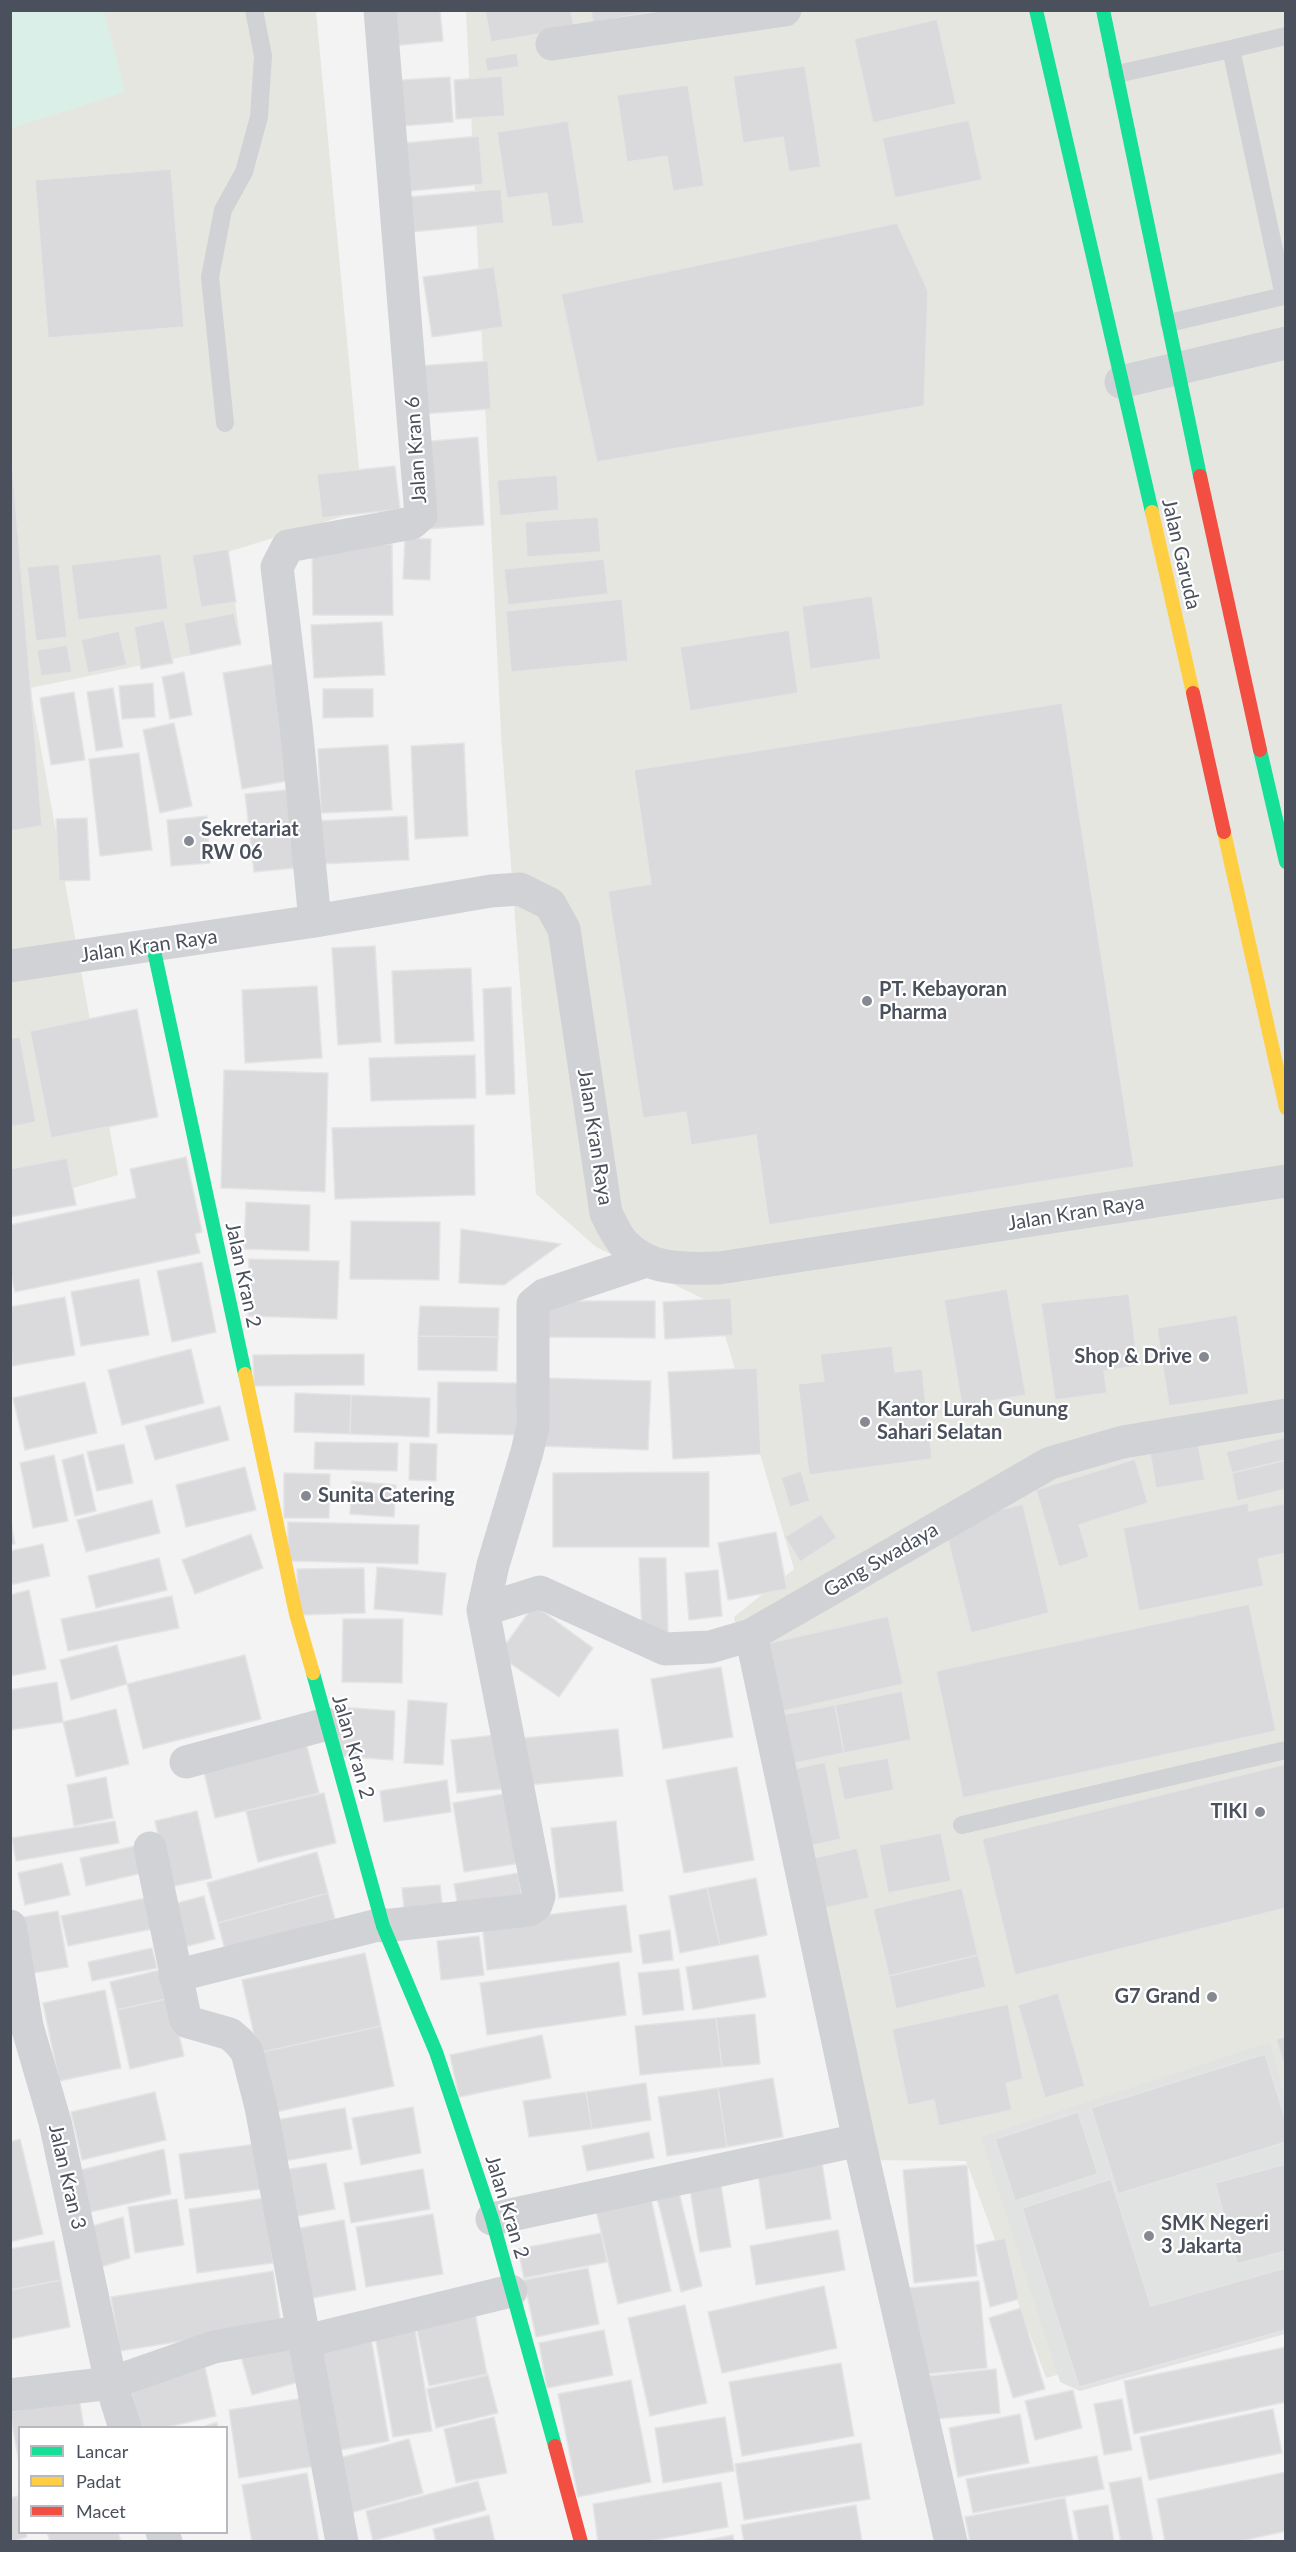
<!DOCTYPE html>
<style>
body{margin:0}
#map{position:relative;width:1296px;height:2552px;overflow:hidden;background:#f3f3f3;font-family:Lato,sans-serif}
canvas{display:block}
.frame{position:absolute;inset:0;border:12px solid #4b505d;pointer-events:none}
.legend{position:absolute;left:18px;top:2426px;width:210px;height:108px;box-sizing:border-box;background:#fff;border:2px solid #b7b9be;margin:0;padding:8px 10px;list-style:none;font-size:18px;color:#4b505d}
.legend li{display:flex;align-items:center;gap:12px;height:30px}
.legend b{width:30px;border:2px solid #b7b9be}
</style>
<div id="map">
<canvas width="1296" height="2552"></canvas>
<div class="frame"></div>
<ul class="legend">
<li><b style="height:8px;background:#16e098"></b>Lancar</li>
<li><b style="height:8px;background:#ffcf43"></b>Padat</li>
<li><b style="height:8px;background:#f24e42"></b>Macet</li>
</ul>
</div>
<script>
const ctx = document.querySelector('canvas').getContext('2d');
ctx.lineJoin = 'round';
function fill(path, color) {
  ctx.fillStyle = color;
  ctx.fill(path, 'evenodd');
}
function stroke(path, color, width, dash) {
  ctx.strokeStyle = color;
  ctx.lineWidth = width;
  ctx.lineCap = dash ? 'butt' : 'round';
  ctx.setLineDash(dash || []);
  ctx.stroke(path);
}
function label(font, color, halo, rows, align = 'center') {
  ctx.font = font + ' Lato,sans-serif';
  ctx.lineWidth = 4.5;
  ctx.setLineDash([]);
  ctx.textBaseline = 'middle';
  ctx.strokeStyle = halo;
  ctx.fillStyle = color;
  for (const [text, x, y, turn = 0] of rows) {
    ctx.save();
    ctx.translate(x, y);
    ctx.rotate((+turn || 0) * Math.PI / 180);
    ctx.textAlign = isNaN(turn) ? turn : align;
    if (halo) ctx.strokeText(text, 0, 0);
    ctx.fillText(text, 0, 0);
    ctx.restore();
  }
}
fill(new Path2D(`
 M11,11H316L363,510L228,552L241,645L30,688L118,1175L11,1206Z
 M466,11H1285V2312L1046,2378L966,2161L849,2160L734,1617L794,1569L716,1305L596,1247L536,1194L501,734Z`), '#e6e6e1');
fill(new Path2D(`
 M1270,2042L1285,2097V2334L1080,2391L1060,2382L981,2137Z`), '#e1e2e2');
fill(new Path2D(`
 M11,10L104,11L125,92L11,128Z`), '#daefe7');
const building = new Path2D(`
 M387,10H440L443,41L391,46Z
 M485,10H571L574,28L491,42Z
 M591,10H660L593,23Z
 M937,19L956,104L873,123L854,39Z
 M517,53L519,67L487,71L485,58Z
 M805,66L821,167L789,172L783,137L743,143L733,76Z
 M502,76L505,116L456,119L454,80Z
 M450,77L453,122L402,126L400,80Z
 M688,85L704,186L673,191L667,156L627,162L617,95Z
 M969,120L982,180L895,198L882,138Z
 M568,121L584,223L552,227L547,193L507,198L497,132Z
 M479,136L483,184L410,191L405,143Z
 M171,169L184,327L48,338L35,180Z
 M501,189L504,223L411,232L408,197Z
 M897,223L928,291L924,406L597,462L561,294Z
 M494,267L503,327L432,337L423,277Z
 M488,361L491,409L421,414L417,366Z
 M10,437L42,826L10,831Z
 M478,437L484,525L427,529L421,442Z
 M395,466L400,509L322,518L317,474Z
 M557,475L559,510L500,516L497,480Z
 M598,517L601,552L527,557L525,522Z
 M405,538L431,539L430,580L403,579Z
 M392,544L393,615H313L312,545Z
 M228,549L236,602L201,607L192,555Z
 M161,554L168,609L78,620L71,565Z
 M604,559L608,594L508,605L504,569Z
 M59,564L67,637L36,641L27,567Z
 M872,596L881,659L810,669L802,606Z
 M622,599L628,661L511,672L506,611Z
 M234,613L241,644L190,655L184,623Z
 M164,620L173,663L141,669L134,627Z
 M382,622L385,675L314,678L311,625Z
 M789,630L798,693L690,711L680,647Z
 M119,631L127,665L88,673L81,640Z
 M67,645L72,672L41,676L37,650Z
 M275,664L293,780L242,789L223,673Z
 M184,672L192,715L170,719L162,677Z
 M153,683L155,717L122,719L119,686Z
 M113,688L123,747L96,751L87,692Z
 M323,689H373V717L323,718Z
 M74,692L85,760L51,765L40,698Z
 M1062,703L1134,1167L769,1225L756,1135L691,1145L686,1112L643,1118L608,891L651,884L634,770Z
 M174,723L192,806L160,813L143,730Z
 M464,743L468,836L415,839L411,746Z
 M388,745L392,810L321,813L318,749Z
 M139,753L152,850L100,856L89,759Z
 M296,789L305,867L254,872L245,794Z
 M207,816L210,863L171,866L167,820Z
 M407,816L409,860L319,864L317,821Z
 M87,818L90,880L59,881L56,819Z
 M375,946L381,1042L338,1045L332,948Z
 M471,968L474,1041L395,1044L392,971Z
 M317,986L322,1058L245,1063L242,990Z
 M511,987L515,1094L486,1095L483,989Z
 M137,1009L158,1117L51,1138L30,1031Z
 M20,1037L36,1122L10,1127V1038Z
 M475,1055L476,1098L371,1101L369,1058Z
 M224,1070L328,1073L325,1192L221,1188Z
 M474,1125L475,1195L335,1199L332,1128Z
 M186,1157L202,1232L195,1234L200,1253L15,1292L10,1271V1225L136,1198L130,1169Z
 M67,1158L76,1205L10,1217V1169Z
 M246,1202L310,1205L309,1251L244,1249Z
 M351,1221L440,1222L439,1280L350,1279Z
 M461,1229L561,1244L504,1285L459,1283Z
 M249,1259L339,1261L337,1319L248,1316Z
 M202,1262L216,1332L172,1342L157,1271Z
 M139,1279L149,1335L81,1346L71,1292Z
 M1007,1289L1026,1395L962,1406L944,1300Z
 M1129,1294L1138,1366L1104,1371L1107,1393L1055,1400L1041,1303Z
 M65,1297L75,1355L12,1366L10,1307Z
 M731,1298L733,1335L665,1339L663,1302Z
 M543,1301H655V1338L542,1337Z
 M420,1306L499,1308L498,1337L418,1336Z
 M1237,1315L1249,1394L1169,1406L1157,1328Z
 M418,1336L498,1337L497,1371L418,1370Z
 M892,1346L895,1372L922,1369L932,1459L809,1475L798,1384L824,1381L820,1354Z
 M191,1349L204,1403L122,1425L108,1370Z
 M364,1354V1385L254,1386L253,1355Z
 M757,1368L761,1454L673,1459L668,1372Z
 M543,1378L651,1381L648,1450L541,1446Z
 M85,1382L97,1433L25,1450L13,1398Z
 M438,1382L518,1383L517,1435L437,1433Z
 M295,1393L351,1395L350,1434L294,1432Z
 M351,1395L430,1398L429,1437L350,1434Z
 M220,1406L229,1440L155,1460L145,1426Z
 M1286,1437V1460L1232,1473L1226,1452Z
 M1197,1438L1205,1480L1156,1488L1149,1447Z
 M315,1442L398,1443L397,1471L314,1469Z
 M410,1443L437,1444L436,1481L409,1480Z
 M124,1444L133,1483L97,1491L87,1452Z
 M83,1454L96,1511L75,1516L62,1460Z
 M54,1455L68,1521L33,1528L20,1463Z
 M1135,1459L1148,1503L1079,1525L1089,1557L1059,1567L1036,1490Z
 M1286,1460V1489L1237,1501L1232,1473Z
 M245,1467L256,1510L186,1527L176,1485Z
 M801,1471L810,1501L790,1507L781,1478Z
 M709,1472V1547H553V1473Z
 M284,1473L330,1474L329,1518H284Z
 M352,1481L396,1485L394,1517L350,1514Z
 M152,1500L160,1533L86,1552L77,1520Z
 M1248,1503L1249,1511L1286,1503V1553L1258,1559L1264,1586L1139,1611L1123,1528Z
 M1023,1504L1049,1613L971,1633L944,1524Z
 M821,1514L837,1538L800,1562L785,1537Z
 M10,1518L15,1544H10Z
 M288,1522L419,1525L418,1564L288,1561Z
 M776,1532L787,1589L728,1600L718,1543Z
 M251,1534L263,1568L195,1594L182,1560Z
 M43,1544L50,1576L10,1585V1551Z
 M159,1558L167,1590L96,1608L88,1576Z
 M639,1558H666L668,1633L642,1634Z
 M377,1567L446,1573L442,1615L374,1609Z
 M364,1568L365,1613L298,1615L297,1569Z
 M718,1570L722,1616L689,1620L685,1573Z
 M29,1590L46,1669L10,1676V1595Z
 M172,1596L179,1628L68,1651L61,1619Z
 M1249,1604L1276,1731L963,1798L936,1671Z
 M534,1605L593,1648L559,1697L498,1655Z
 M888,1616L903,1684L771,1714L756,1646Z
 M343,1619H403L402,1683L342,1682Z
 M117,1645L127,1684L71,1700L60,1660Z
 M245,1655L261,1719L143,1749L127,1684Z
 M721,1667L733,1737L663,1749L651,1679Z
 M57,1682L63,1722L10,1730V1690Z
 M902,1691L911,1740L844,1753L835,1705Z
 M408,1700L447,1703L443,1765L404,1763Z
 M835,1705L844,1753L790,1764L781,1715Z
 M339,1707L395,1711L393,1760L336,1756Z
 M116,1709L129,1764L76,1777L63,1722Z
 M618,1729L623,1776L528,1785L524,1738Z
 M496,1735L501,1789L457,1793L451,1740Z
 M306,1743L319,1793L215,1818L203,1768Z
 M888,1758L894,1790L844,1800L837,1767Z
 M825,1762L841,1839L802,1848L785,1771Z
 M1286,1764V1908L1015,1975L982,1839Z
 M737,1767L754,1860L684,1873L666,1780Z
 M106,1777L113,1818L74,1826L67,1785Z
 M447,1780L451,1812L384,1822L380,1791Z
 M324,1793L336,1843L258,1862L246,1811Z
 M509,1793L521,1863L464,1872L453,1803Z
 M197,1811L212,1878L170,1887L155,1821Z
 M115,1821L119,1843L16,1861L12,1838Z
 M616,1821L623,1891L559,1898L551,1828Z
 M941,1833L951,1881L888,1893L879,1845Z
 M140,1845L147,1872L86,1886L80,1858Z
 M857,1848L869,1898L812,1911L801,1861Z
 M317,1852L328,1893L218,1923L207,1883Z
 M62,1863L70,1895L25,1905L18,1873Z
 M518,1873L522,1897L458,1907L454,1884Z
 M756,1878L767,1935L720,1945L707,1888Z
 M440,1885L443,1912L405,1917L402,1888Z
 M707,1888L720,1945L680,1953L669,1896Z
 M962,1888L978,1955L889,1976L873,1909Z
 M328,1893L335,1919L225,1950L218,1923Z
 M204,1896L215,1939L177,1949L166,1906Z
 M151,1897L157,1928L68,1946L61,1916Z
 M626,1905L632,1952L487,1970L482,1923Z
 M58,1911L68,1967L28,1974L18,1918Z
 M670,1930L673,1960L643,1964L639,1935Z
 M479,1936L484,1975L441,1980L437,1941Z
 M152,1948L157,1968L92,1981L88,1962Z
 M365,1953L381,2026L258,2053L242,1980Z
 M758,1955L766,1997L693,2010L686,1967Z
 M978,1955L986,1987L896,2009L889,1976Z
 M619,1962L626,2015L487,2035L480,1983Z
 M164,1969L170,1998L117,2010L110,1982Z
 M679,1969L684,2010L643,2015L638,1973Z
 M105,1990L121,2068L59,2081L43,2003Z
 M1058,1993L1085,2086L1045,2098L1018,2005Z
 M170,1998L184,2056L130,2069L117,2010Z
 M1008,2004L1023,2079L1006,2083L1012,2110L939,2126L934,2100L908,2105L892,2029Z
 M755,2014L760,2064L722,2067L716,2018Z
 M716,2018L722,2067L640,2075L635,2026Z
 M381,2026L394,2086L271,2113L258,2053Z
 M542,2035L551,2078L459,2097L450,2055Z
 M1286,2036V2070L1276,2039Z
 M1265,2054L1286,2121V2142L1118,2194L1091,2108Z
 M773,2078L783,2137L727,2147L718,2088Z
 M646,2083L651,2120L592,2129L586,2092Z
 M718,2088L727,2147L667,2156L658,2097Z
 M155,2092L166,2140L82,2160L71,2112Z
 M586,2092L592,2129L529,2137L523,2101Z
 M413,2107L421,2153L361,2165L352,2118Z
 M345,2108L352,2149L278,2162L270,2121Z
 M1078,2112L1098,2174L1015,2201L995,2139Z
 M649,2132L654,2158L587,2171L582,2146Z
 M20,2139L43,2234L10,2242V2142Z
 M257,2144L262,2189L185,2199L179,2154Z
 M164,2149L171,2194L81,2214L73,2172Z
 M821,2157L831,2219L766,2229L757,2167Z
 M326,2163L335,2209L287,2218L279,2171Z
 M1286,2164V2251L1237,2264L1215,2183Z
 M967,2165L977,2276L914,2283L903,2170Z
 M423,2169L430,2209L351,2223L344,2183Z
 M1111,2179L1151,2306L1285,2268L1286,2330L1079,2387L1022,2208Z
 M677,2184L702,2286L681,2292L655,2190Z
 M721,2185L731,2247L700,2252L690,2190Z
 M650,2194L671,2291L618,2304L595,2206Z
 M265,2198L273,2263L197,2273L189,2209Z
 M177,2199L184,2245L135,2253L128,2207Z
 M433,2214L443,2274L366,2287L356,2227Z
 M123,2217L130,2258L88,2271L82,2229Z
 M344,2220L356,2290L307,2299L295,2229Z
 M838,2230L845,2270L756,2285L750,2246Z
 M601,2233L607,2262L524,2278L518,2249Z
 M1005,2238L1019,2299L990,2307L976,2245Z
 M54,2241L61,2280L10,2290V2249Z
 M588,2268L599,2324L536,2337L524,2280Z
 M273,2271L281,2325L120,2351L111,2297Z
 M61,2280L70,2327L10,2339V2290Z
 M979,2281L987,2368L916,2375L908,2288Z
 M824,2286L837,2348L722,2373L708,2312Z
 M685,2305L707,2403L650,2416L628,2318Z
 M1021,2308L1045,2389L1013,2398L989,2318Z
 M475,2313L487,2374L429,2386L416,2325Z
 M414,2324L432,2431L393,2437L374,2331Z
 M604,2330L613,2375L547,2388L539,2343Z
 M371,2338L389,2441L334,2451L316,2348Z
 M291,2339L302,2381L252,2395L240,2353Z
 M1286,2347V2402L1134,2434L1124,2381Z
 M841,2363L854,2436L742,2456L729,2382Z
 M205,2367L216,2416L163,2428H139L130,2384Z
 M996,2369L1000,2413L923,2420L919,2377Z
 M488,2375L498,2413L436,2428L427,2389Z
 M631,2380L651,2482L578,2497L558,2394Z
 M1073,2390L1082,2428L1035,2440L1025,2401Z
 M79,2398L84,2428H20V2468L10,2412Z
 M304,2398L315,2466L239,2478L229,2410Z
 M1122,2399L1132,2450L1104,2455L1094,2404Z
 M1273,2409L1282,2453L1149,2480L1140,2437Z
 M1020,2414L1029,2463L958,2477L949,2428Z
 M494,2417L507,2473L456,2483L444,2429Z
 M725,2417L734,2471L663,2483L655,2428Z
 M217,2422L218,2428H200Z
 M409,2439L423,2493L350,2513L336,2459Z
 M861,2443L870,2499L744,2520L735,2464Z
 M1097,2456L1104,2489L973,2513L966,2479Z
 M1286,2472V2531L1237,2542H1165L1157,2499Z
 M307,2473L319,2542H252L242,2485Z
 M1141,2477L1153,2542H1121L1109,2483Z
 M478,2481L486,2510L373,2541L366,2511Z
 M721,2482L728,2527L644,2542H598L593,2504Z
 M17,2496L20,2508V2532H26L27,2537L10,2542V2498Z
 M1065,2498L1073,2542H970L965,2517Z
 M856,2505L862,2542H744L741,2525Z
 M1108,2505L1114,2542H1079L1073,2511Z
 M489,2515L495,2542H436L433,2529Z
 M47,2532H118L121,2542H50Z
 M733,2535L734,2542H696Z`);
fill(building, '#dadadc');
stroke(building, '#e4e4e5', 1.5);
stroke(new Path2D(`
 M1231,49L1286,36
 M1117,74L1231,49L1284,296L1169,323
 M225,423L210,277L223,210L244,172L259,117L263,56L254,10
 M962,1825L1286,1750`), '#d1d2d5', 18);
stroke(new Path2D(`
 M552,44L785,10
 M1121,382L1286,343
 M315,921L296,725L277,567L288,546L412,523L421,515L380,10
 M10,966L315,921L491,891L520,889L550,904L564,929L606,1213C611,1223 617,1237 625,1245C650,1271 685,1269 719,1268L1286,1181
 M483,1610L540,1592L665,1649L710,1647L751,1635L1050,1463L1123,1442L1286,1415
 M751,1635L859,2140L951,2542
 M186,1762L327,1724
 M150,1848L185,2017L188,2022L230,2034L239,2042L247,2052L261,2107L342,2542
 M10,1926L27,2026L55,2122L111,2383L125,2428
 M383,1926L529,1910L536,1905L539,1896L483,1610L493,1565L527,1452L533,1426V1304L544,1295L646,1261
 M175,1976L382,1924
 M492,2219L859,2140
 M306,2341L511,2291
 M10,2395L111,2383L214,2347L304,2331
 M162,2532L166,2542`), '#d1d2d5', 33);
stroke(new Path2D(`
 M1036,10L1152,512
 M1103,10L1200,476
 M1260,750L1286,862
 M153,946L245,1374
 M313,1673L383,1926L436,2052L492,2219L555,2446`), '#16e098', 14);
stroke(new Path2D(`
 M1152,512L1193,693
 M1224,832L1286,1108
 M245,1374L296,1614L313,1673`), '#ffcf43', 14);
stroke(new Path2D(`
 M1200,476L1260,750
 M1193,693L1224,832
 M555,2446L581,2542`), '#f24e42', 14);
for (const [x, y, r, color] of [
 [189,841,6,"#868992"],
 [867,1001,6,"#868992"],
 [1204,1357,6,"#868992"],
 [865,1422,6,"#868992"],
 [306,1496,6,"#868992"],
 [1260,1812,6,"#868992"],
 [1212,1997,6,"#868992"],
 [1149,2236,6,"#868992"]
]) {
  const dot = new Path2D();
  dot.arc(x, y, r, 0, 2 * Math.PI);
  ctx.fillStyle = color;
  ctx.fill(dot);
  stroke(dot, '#fff', 2);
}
label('20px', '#4b505d', '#fff', [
 ["Jalan Kran 6",416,450,-94],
 ["Jalan Garuda",1181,554,77],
 ["Jalan Kran Raya",149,946,-8],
 ["Jalan Kran Raya",595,1137,81],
 ["Jalan Kran Raya",1076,1213,-9],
 ["Jalan Kran 2",243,1275,78],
 ["Gang Swadaya",881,1560,-30],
 ["Jalan Kran 2",353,1747,74],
 ["Jalan Kran 3",67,2177,77],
 ["Jalan Kran 2",507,2207,73]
]);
label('bold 20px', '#4b505d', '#fff', [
 ["Sekretariat",201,830],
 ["RW 06",201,853],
 ["PT. Kebayoran",879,990],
 ["Pharma",879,1013],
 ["Shop & Drive",1192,1357,"right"],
 ["Kantor Lurah Gunung",877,1410],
 ["Sahari Selatan",877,1433],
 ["Sunita Catering",318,1496],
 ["TIKI",1248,1812,"right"],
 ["G7 Grand",1200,1997,"right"],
 ["SMK Negeri",1161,2224],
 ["3 Jakarta",1161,2247]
], 'left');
</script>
